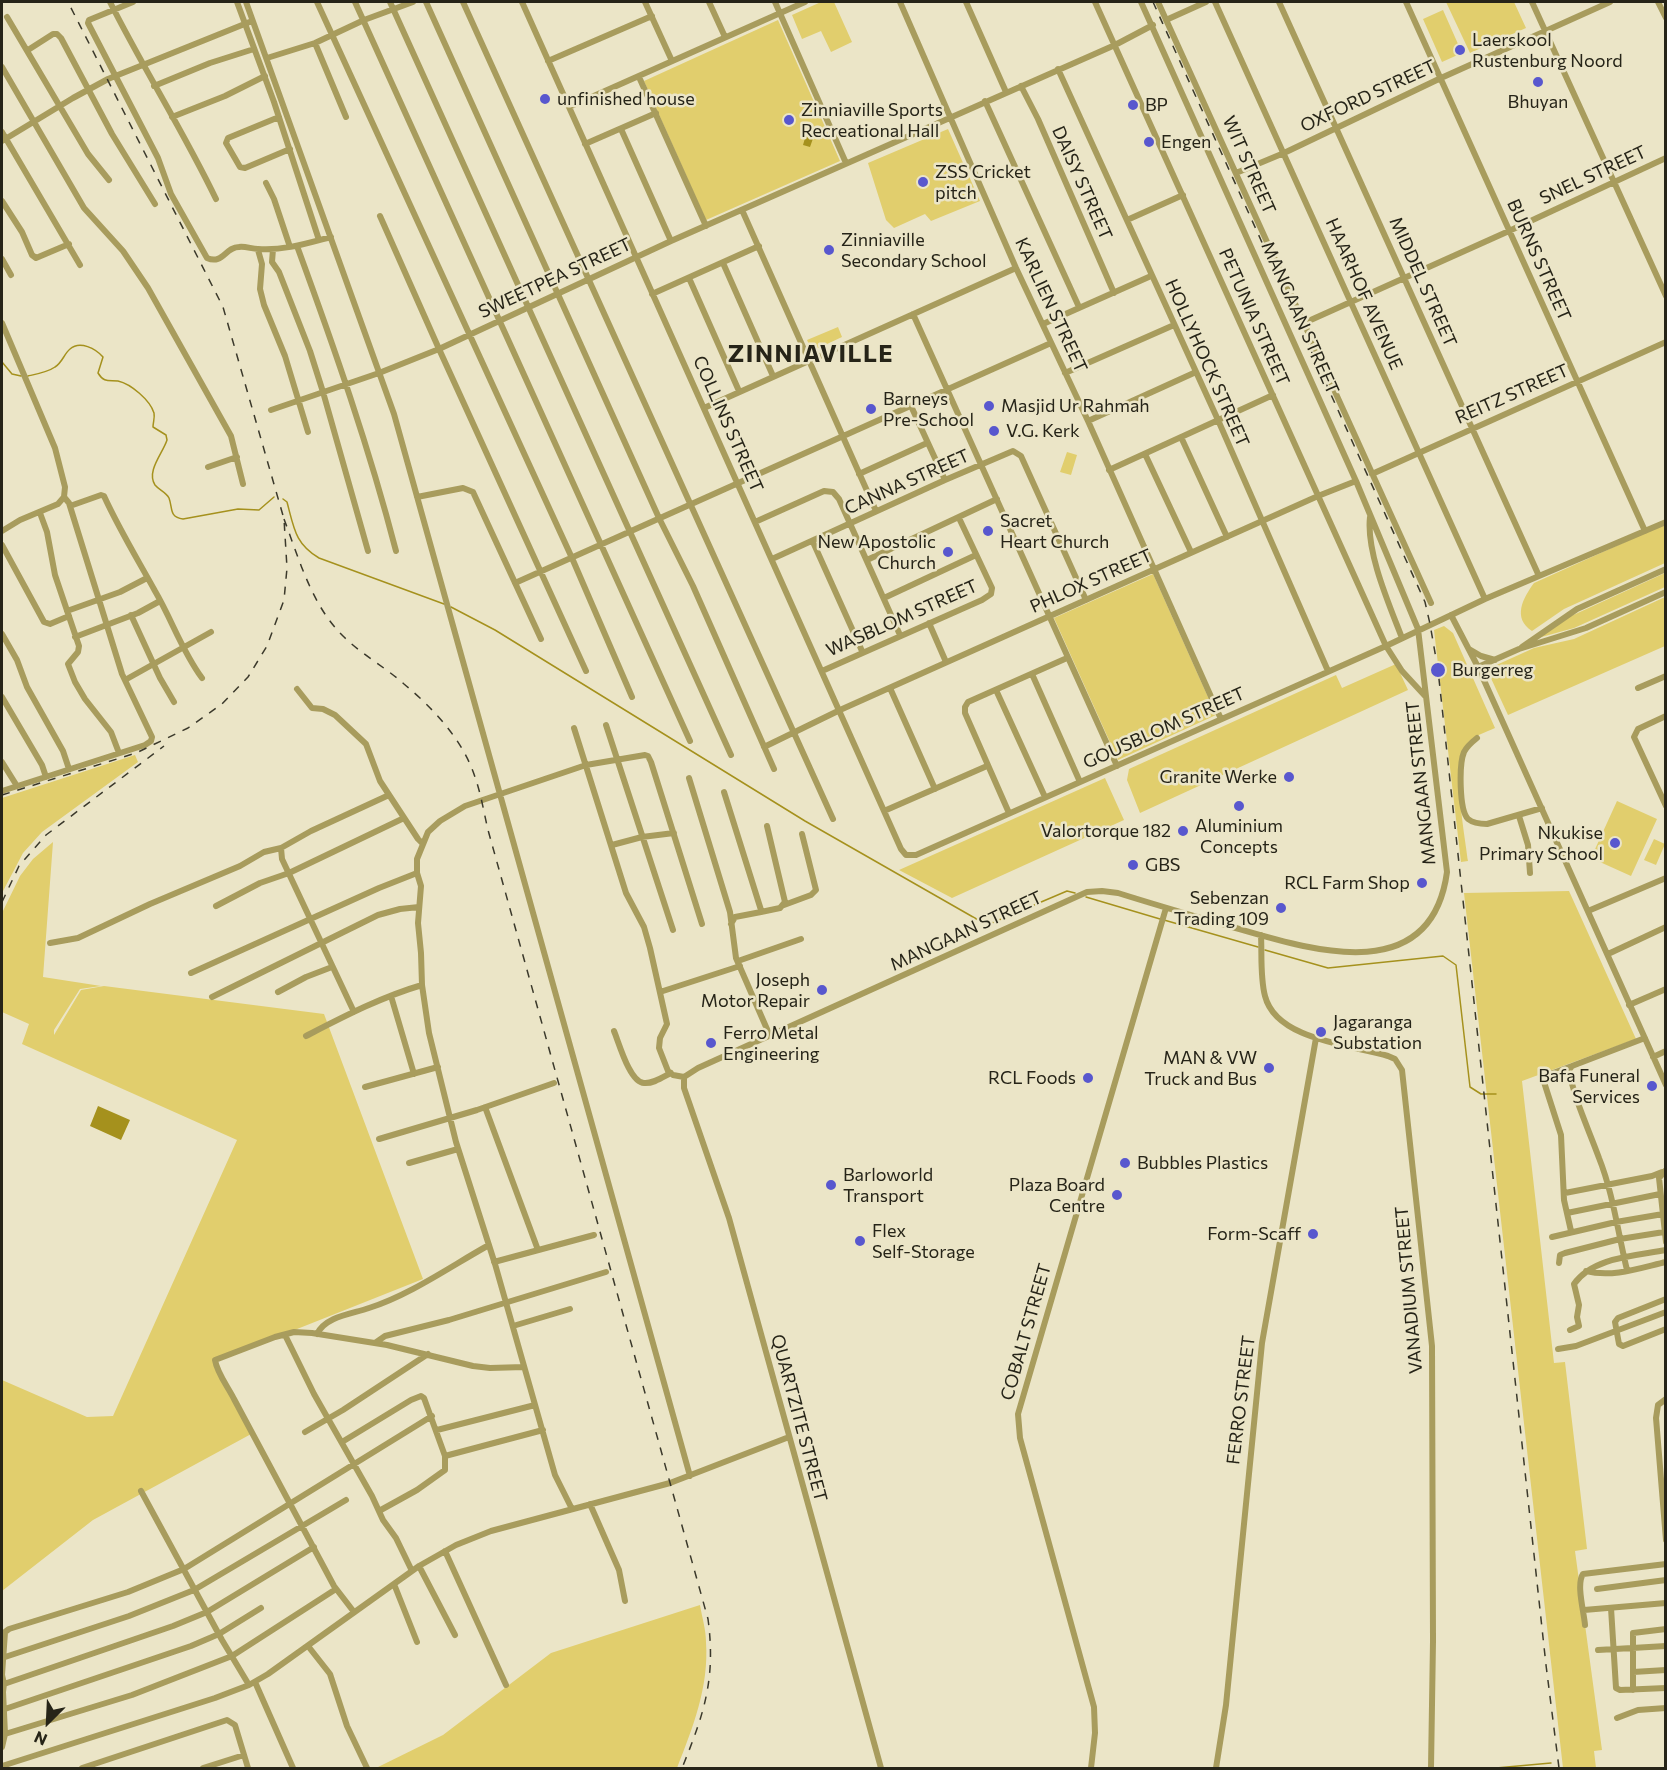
<!DOCTYPE html>
<style>
body{margin:0}
#map{position:relative;width:1667px;height:1770px;overflow:hidden;background:#ebe5c7;font-family:Commissioner,sans-serif}
canvas{display:block}
.frame{position:absolute;inset:0;border:3px solid #262418;pointer-events:none}
.north{position:absolute;left:18px;top:1692px;width:60px;height:60px;-webkit-text-stroke:4px #ebe5c7;paint-order:stroke;rotate:204deg;font-size:16px;font-weight:700;line-height:24px;text-align:center;color:#262418}
.north::after{content:'';display:block;margin:auto;width:21px;height:27px;background:#262418;clip-path:polygon(50% 0,100% 100%,50% 72%,0 100%)}
</style>
<div id="map">
<canvas width="1667" height="1770"></canvas>
<div class="frame"></div>
<div class="north">N</div>
</div>
<script>
const ctx = document.querySelector('canvas').getContext('2d');
ctx.lineJoin = 'round';
function fill(path, color) {
  ctx.fillStyle = color;
  ctx.fill(path, 'evenodd');
}
function stroke(path, color, width, dash) {
  ctx.strokeStyle = color;
  ctx.lineWidth = width;
  ctx.lineCap = dash ? 'butt' : 'round';
  ctx.setLineDash(dash || []);
  ctx.stroke(path);
}
function label(font, color, halo, rows, align = 'center') {
  ctx.font = font + ' Commissioner,sans-serif';
  ctx.lineWidth = 5;
  ctx.setLineDash([]);
  ctx.textBaseline = 'middle';
  ctx.strokeStyle = halo;
  ctx.fillStyle = color;
  for (const [text, x, y, turn = 0] of rows) {
    ctx.save();
    ctx.translate(x, y);
    ctx.rotate((+turn || 0) * Math.PI / 180);
    ctx.textAlign = isNaN(turn) ? turn : align;
    if (halo) ctx.strokeText(text, 0, 0);
    ctx.fillText(text, 0, 0);
    ctx.restore();
  }
}
fill(new Path2D(`
 M821,2H834L852,42L831,52L821,31L802,39L792,15Z
 M1446,2H1514L1526,28L1470,53Z
 M1443,10L1462,53L1442,62L1423,19Z
 M778,20L840,161L706,220L644,81Z
 M948,129L980,201L931,221L925,214L894,228L886,220L868,163Z
 M838,327L842,337L812,351L807,340Z
 M1067,452L1077,455L1071,475L1060,472Z
 M1665,524V563L1564,609L1532,631C1512,618 1523,598 1534,583Z
 M1665,573V587L1574,628L1538,638L1569,617Z
 M1153,574L1216,715L1118,760L1054,618Z
 M1665,597V646L1508,715L1489,674L1492,667L1534,648L1574,639Z
 M1444,626L1453,633L1495,728C1487,732 1472,736 1467,744C1451,766 1465,834 1468,861L1461,862L1434,630Z
 M1396,664L1408,690L1140,813L1127,780L1129,769L1336,675L1342,688Z
 M135,755L138,762L42,832L23,853L2,893V798Z
 M1105,778L1124,820L952,898L899,870Z
 M1617,801L1657,819L1631,876L1591,858Z
 M1654,839L1665,844L1656,865L1644,860Z
 M53,842L43,977L101,986L80,989L54,1030V1035L81,990L104,986L324,1014L423,1279L214,1362L253,1433L93,1520L2,1591V1380L87,1417L113,1416L237,1140L22,1044L29,1024L2,1012V913L20,876L33,859Z
 M1569,891L1636,1039L1522,1081L1554,1363L1565,1362L1587,1549L1575,1551L1602,1750L1594,1751L1596,1768H1563L1464,893Z
 M700,1605C702,1617 706,1630 706,1642C709,1687 693,1727 677,1768H376L443,1735L551,1653Z`), '#e1ce6d');
fill(new Path2D(`
 M808,128L816,130L810,147L803,145Z
 M98,1106L130,1120L121,1140L90,1126Z`), '#a5911d');
stroke(new Path2D(`
 M2,362L12,374L21,376
 M28,376C37,374 48,372 55,367C62,363 64,354 70,349C80,340 96,349 103,357L98,373C104,383 109,380 118,381C131,384 150,400 154,413C155,418 153,422 153,427L166,435L167,440C163,453 146,471 155,485C159,490 166,492 169,498C173,509 169,517 183,519L238,509L259,510L274,497
 M283,499L287,502C294,528 295,544 319,558L444,604
 M451,607L495,630L805,821L987,925L1067,891L1075,893
 M1086,897L1160,919
 M1164,920L1258,947
 M1265,950L1328,968L1443,956L1456,965L1470,1087L1481,1094H1496
 M1496,1768L1551,1763`), '#a5911d', 1.5);
stroke(new Path2D(`
 M110,2C143,68 184,132 216,199
 M133,2L89,20L88,23L158,158L171,194L207,258C223,265 225,247 239,247C245,246 252,249 258,249C283,251 308,243 331,237
 M237,2L274,102L319,240
 M246,2L394,414L690,1476
 M317,2L572,558L632,697
 M355,2L690,741
 M390,2L731,755
 M426,2L659,518L693,586L774,769
 M463,2L833,819
 M522,2L901,849L906,855H916L1386,646L1485,599L1666,522
 M645,2L672,61
 M709,2L725,37
 M775,2L846,163
 M900,2L1016,268L1088,421L1221,719
 M966,2L1006,92
 M1095,2L1386,646L1402,671L1426,697
 M1158,2L1431,603
 M1215,2L1485,599
 M1279,2L1539,576
 M1406,2L1645,531
 M1532,2L1666,296
 M1658,2L1666,18
 M7,17L88,154L109,180
 M1166,20L1206,2
 M315,43L346,117
 M28,50L53,34H57L61,38L112,134L155,204
 M267,58L315,43L364,20L413,2
 M548,61L652,16
 M2,67L84,208L123,251L148,288L231,436L243,484
 M1058,69L1218,420L1328,671
 M639,77L706,226
 M154,86L210,63L254,49
 M1021,86L1038,119L1114,293
 M985,101L1079,307
 M569,107L805,2
 M172,117L225,96L265,76
 M279,117L228,138L226,143L240,167L245,168L290,149
 M621,129L671,241
 M2,132L80,265
 M2,141L73,98L108,79L252,21
 M585,144L656,113
 M1236,173L1284,153L1441,78L1610,2
 M266,183L274,199L290,247
 M2,201L22,232L32,255L36,258L69,244
 M742,210L876,511
 M380,216L439,349L586,671
 M1127,220L1183,195
 M297,246C334,347 369,447 396,551
 M273,249L272,262L279,272L310,351L323,392L368,551
 M258,250L262,264L260,289L264,305L285,356L308,432
 M2,259L11,275
 M723,263L773,376
 M689,278L739,391
 M652,294L759,246
 M913,314L1117,766
 M2,323L55,448L65,487L64,497L58,504L20,520L2,531
 M1304,323L1509,231L1666,158
 M1043,324L1151,276
 M1065,373L1174,325
 M911,406L945,480
 M704,408L1016,268
 M271,410L379,373L439,349L671,241L1115,45L1153,25
 M1088,421L1196,372
 M1181,437L1227,537
 M1145,454L1191,552
 M208,467L237,457
 M1109,470L1273,395
 M859,474L927,443
 M1372,474L1666,342
 M417,497L463,488L473,492L541,639
 M70,506L101,495L104,496C119,529 138,560 155,591C172,620 182,651 202,678
 M40,513L47,532L55,575L79,646L78,652L68,664L75,682L85,699L111,732L119,753
 M1370,517C1366,552 1389,604 1402,638
 M755,522L824,491L833,492L839,499L900,635
 M813,542L862,651
 M2,545L44,622L50,624L69,616
 M772,559L945,480L1013,451L1021,456L1086,600
 M867,560L997,499
 M515,583L1051,343
 M884,598L976,555
 M67,611L120,592L147,578
 M131,615L160,678L174,702
 M1451,615L1478,667L1666,1085
 M929,623L946,662
 M2,634L17,660L27,687L63,751L69,769
 M75,637L138,613L160,601
 M1522,647L1577,609L1666,569
 M1469,649L1481,656L1495,660
 M1478,667L1519,649L1586,628L1666,592
 M822,671L982,600L991,594L992,588L959,518
 M1032,674L1080,782
 M125,680L211,632
 M890,688L935,789
 M1638,688L1666,676
 M297,689L312,708L323,709L335,715L366,744L380,781L418,839L423,844
 M996,690L1045,797
 M2,697L42,765L46,777
 M1666,716L1638,729L1634,737L1666,806
 M606,725L673,930
 M574,728L626,893L644,927L650,948L667,1024L660,1038L659,1048L668,1071L673,1075L684,1077
 M1477,738C1472,742 1467,746 1464,752C1459,764 1459,810 1468,819C1473,823 1481,824 1487,824L1542,808
 M764,747L840,710L1318,496L1356,481
 M2,762L17,786
 M689,778L730,912L736,958L770,1036
 M2,791L145,745L151,741L152,737L122,674L69,503L64,497
 M724,792L761,910V912L735,917L731,924
 M884,811L987,766
 M1009,813L965,713V707L968,702L1067,658
 M1519,816L1528,845L1530,873
 M612,845L642,837L674,833
 M281,848L282,859L354,1012
 M784,905L811,895L816,890L802,834
 M216,906L260,883L289,873L404,818
 M1588,911L1666,878
 M761,912L780,908L785,902L767,826
 M1261,935C1262,955 1260,977 1265,996C1276,1040 1351,1045 1388,1056L1395,1059L1402,1070L1432,1346L1433,1641L1431,1768
 M50,943L78,938L150,904L240,866L264,852L281,848L311,831L389,795
 M1608,954L1666,927
 M738,961L801,939
 M191,973L379,888L417,873
 M278,992L306,977L332,967
 M660,992L740,966
 M391,996L414,1074
 M212,997L378,915L400,909L419,907
 M1629,1005L1666,989
 M614,1031C619,1043 630,1083 644,1083C653,1084 663,1077 671,1073
 M306,1036C343,1017 381,997 422,985
 M1653,1057L1666,1051
 M684,1077L698,1068L1087,892L1102,891L1118,893C1156,905 1194,916 1232,927C1308,949 1431,990 1447,872L1418,629L1356,481L1141,2
 M684,1077V1088L729,1218L881,1768
 M365,1087L438,1067
 M485,1107L538,1250
 M379,1139L477,1110L554,1083
 M409,1163L458,1149
 M1666,1170L1659,1178L1666,1242
 M1565,1193L1652,1176L1662,1172
 M1567,1213L1660,1194
 M1571,1231L1564,1200L1561,1135L1543,1079L1545,1076L1572,1066
 M1552,1237L1616,1222L1663,1214
 M494,1262L594,1235
 M1559,1263L1560,1255L1565,1253L1620,1239L1664,1232
 M1627,1270C1618,1233 1613,1193 1599,1158C1589,1130 1574,1099 1569,1070L1572,1066L1645,1038
 M1586,1271C1612,1278 1640,1268 1666,1262
 M1666,1299L1618,1318L1615,1322L1619,1344L1623,1346L1666,1329
 M513,1326L570,1309
 M1570,1330L1579,1326L1577,1317L1579,1305L1574,1284C1593,1257 1635,1256 1666,1250
 M317,1334C326,1316 352,1314 369,1308C410,1295 451,1266 489,1245
 M285,1335L314,1394L372,1496L383,1520L396,1538L412,1571
 M375,1343L385,1336L449,1320L606,1272
 M1558,1349L1576,1346L1666,1312
 M1666,1399L1658,1405L1656,1418L1666,1540
 M437,1430L535,1405
 M305,1432L343,1410L428,1354
 M342,1442L411,1400L421,1396L424,1398L445,1456V1470L417,1490L379,1511
 M445,1456L543,1430
 M141,1491L222,1640L249,1685
 M590,1504L619,1570L625,1601
 M572,1509L555,1475L495,1264L456,1142L429,1033L422,985L421,953L418,923L421,886L417,873V859L428,832L440,821L465,806L586,765L645,755L648,756L651,762L702,924
 M445,1551L506,1685
 M419,1566L455,1635
 M394,1584L417,1642
 M1597,1589L1666,1580
 M1611,1608L1616,1688L1620,1690L1666,1688
 M1584,1610L1666,1603
 M354,1612L334,1586L234,1399C228,1387 217,1373 215,1360L275,1337L294,1332L312,1333L387,1345L473,1366L490,1368L524,1367
 M1585,1625C1584,1612 1576,1584 1583,1574L1666,1564
 M308,1646L330,1674L347,1726L367,1768
 M1598,1650L1666,1646
 M5,1657L129,1616L194,1590L346,1500
 M1633,1672L1666,1670
 M255,1682L293,1768
 M4,1684L173,1626L207,1612L314,1547
 M1633,1690V1633L1666,1629
 M2,1710L191,1646L219,1634L261,1608
 M1617,1718L1638,1710L1666,1708
 M5,1734L132,1695L232,1656L336,1589
 M2,1747L5,1734L3,1692L4,1684L2,1675L5,1632L9,1629L128,1592L184,1569L432,1416
 M2,1766L215,1698L249,1685L268,1674L419,1566L456,1545L491,1531L670,1483L789,1437
 M82,1768L227,1720L235,1725L248,1768
 M203,1768L244,1755
 M1091,1768L1095,1733L1094,1707L1020,1438L1018,1414L1166,908
 M1216,1768L1226,1705L1262,1343L1316,1038`), '#a89c5d', 6);
stroke(new Path2D(`
 M1153,2L1425,602L1430,624L1438,670L1546,1665L1559,1768
 M284,519C299,559 312,606 343,636C361,654 385,667 404,684C433,708 463,740 475,777C481,794 484,813 488,830L708,1619C716,1679 704,1714 682,1768
 M2,795L136,753L188,728L222,704L248,677L267,646L284,600L287,568L284,519L223,307L68,2
 M2,902L19,866L46,835L164,746`), '#3b392b', 1.5, [8, 8]);
for (const [x, y, r, color] of [
 [1460,50,6,"#5857ce"],
 [1538,82,6,"#5857ce"],
 [545,99,6,"#5857ce"],
 [1133,105,6,"#5857ce"],
 [789,120,6,"#5857ce"],
 [1149,142,6,"#5857ce"],
 [923,182,6,"#5857ce"],
 [829,250,6,"#5857ce"],
 [989,406,6,"#5857ce"],
 [871,409,6,"#5857ce"],
 [994,431,6,"#5857ce"],
 [988,531,6,"#5857ce"],
 [948,552,6,"#5857ce"],
 [1438,670,8,"#5857ce"],
 [1289,777,6,"#5857ce"],
 [1239,806,6,"#5857ce"],
 [1183,831,6,"#5857ce"],
 [1615,843,6,"#5857ce"],
 [1133,865,6,"#5857ce"],
 [1422,883,6,"#5857ce"],
 [1281,908,6,"#5857ce"],
 [822,990,6,"#5857ce"],
 [1321,1032,6,"#5857ce"],
 [711,1043,6,"#5857ce"],
 [1269,1068,6,"#5857ce"],
 [1088,1078,6,"#5857ce"],
 [1652,1086,6,"#5857ce"],
 [1125,1163,6,"#5857ce"],
 [831,1185,6,"#5857ce"],
 [1117,1195,6,"#5857ce"],
 [1313,1234,6,"#5857ce"],
 [860,1241,6,"#5857ce"]
]) {
  const dot = new Path2D();
  dot.arc(x, y, r, 0, 2 * Math.PI);
  ctx.fillStyle = color;
  ctx.fill(dot);
  stroke(dot, '#ebe5c7', 2);
}
label('18px', '#262418', '#ebe5c7', [
 ["Laerskool",1472,40],
 ["Rustenburg Noord",1472,61],
 ["unfinished house",557,99],
 ["Bhuyan",1538,102,"center"],
 ["BP",1145,105],
 ["Zinniaville Sports",801,110],
 ["Recreational Hall",801,131],
 ["Engen",1161,142],
 ["ZSS Cricket",935,172],
 ["pitch",935,193],
 ["Zinniaville",841,240],
 ["Secondary School",841,261],
 ["Barneys",883,399],
 ["Pre-School",883,420],
 ["Masjid Ur Rahmah",1001,406],
 ["V.G. Kerk",1006,431],
 ["Sacret",1000,521],
 ["Heart Church",1000,542],
 ["New Apostolic",936,542,"right"],
 ["Church",936,563,"right"],
 ["Burgerreg",1452,670],
 ["Granite Werke",1277,777,"right"],
 ["Aluminium",1239,826,"center"],
 ["Concepts",1239,847,"center"],
 ["Valortorque 182",1171,831,"right"],
 ["Nkukise",1603,833,"right"],
 ["Primary School",1603,854,"right"],
 ["GBS",1145,865],
 ["RCL Farm Shop",1410,883,"right"],
 ["Sebenzan",1269,898,"right"],
 ["Trading 109",1269,919,"right"],
 ["Joseph",810,980,"right"],
 ["Motor Repair",810,1001,"right"],
 ["Jagaranga",1333,1022],
 ["Substation",1333,1043],
 ["Ferro Metal",723,1033],
 ["Engineering",723,1054],
 ["MAN & VW",1257,1058,"right"],
 ["Truck and Bus",1257,1079,"right"],
 ["Bafa Funeral",1640,1076,"right"],
 ["Services",1640,1097,"right"],
 ["RCL Foods",1076,1078,"right"],
 ["Bubbles Plastics",1137,1163],
 ["Barloworld",843,1175],
 ["Transport",843,1196],
 ["Plaza Board",1105,1185,"right"],
 ["Centre",1105,1206,"right"],
 ["Flex",872,1231],
 ["Self-Storage",872,1252],
 ["Form-Scaff",1301,1234,"right"]
], 'left');
label('18px', '#262418', '#ebe5c7', [
 ["OXFORD STREET",1368,96,-25],
 ["WIT STREET",1249,165,66],
 ["SNEL STREET",1593,175,-25],
 ["DAISY STREET",1082,183,66],
 ["BURNS STREET",1539,260,66],
 ["SWEETPEA STREET",555,278,-25],
 ["MIDDEL STREET",1423,282,66],
 ["HAARHOF AVENUE",1364,294,66],
 ["KARLIEN STREET",1051,305,65],
 ["PETUNIA STREET",1254,317,66],
 ["MANGAAN STREET",1300,318,66],
 ["HOLLYHOCK STREET",1207,363,66],
 ["REITZ STREET",1512,394,-24],
 ["COLLINS STREET",728,424,66],
 ["CANNA STREET",907,482,-24],
 ["PHLOX STREET",1091,581,-24],
 ["WASBLOM STREET",902,618,-24],
 ["GOUSBLOM STREET",1164,728,-24],
 ["MANGAAN STREET",1421,783,-96],
 ["MANGAAN STREET",966,931,-25],
 ["VANADIUM STREET",1409,1290,-95],
 ["COBALT STREET",1026,1332,-74],
 ["FERRO STREET",1241,1400,-83],
 ["QUARTZITE STREET",799,1418,75]
]);
ctx.letterSpacing = '1.5px';
label('bold 24px', '#262418', '#ebe5c7', [
 ["ZINNIAVILLE",811,354]
]);
ctx.letterSpacing = '0px';
</script>
